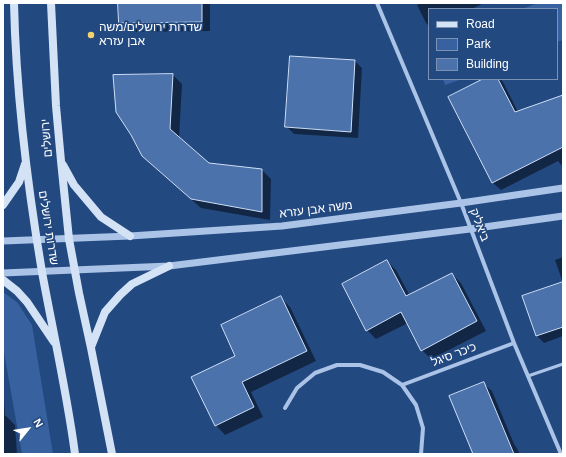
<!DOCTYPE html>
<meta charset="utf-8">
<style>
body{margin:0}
#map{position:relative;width:566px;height:457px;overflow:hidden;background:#234981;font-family:Arial,sans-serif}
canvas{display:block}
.frame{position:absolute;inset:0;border:4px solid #fff;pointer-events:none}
.legend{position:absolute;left:428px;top:8px;width:130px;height:72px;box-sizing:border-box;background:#234981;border:1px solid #7b92b3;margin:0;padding:5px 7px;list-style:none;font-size:12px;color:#fff}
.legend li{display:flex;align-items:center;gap:8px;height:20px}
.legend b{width:20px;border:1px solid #7b92b3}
.north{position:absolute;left:8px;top:409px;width:40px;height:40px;-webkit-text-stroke:3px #234981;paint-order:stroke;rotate:60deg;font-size:11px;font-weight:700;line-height:16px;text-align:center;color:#fff}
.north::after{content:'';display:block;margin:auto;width:14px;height:18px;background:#fff;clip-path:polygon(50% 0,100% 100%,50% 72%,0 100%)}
</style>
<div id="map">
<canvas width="566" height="457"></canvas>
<div class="frame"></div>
<ul class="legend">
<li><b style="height:5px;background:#d4e2f6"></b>Road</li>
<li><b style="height:11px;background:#37629f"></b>Park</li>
<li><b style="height:11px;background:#4b72aa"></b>Building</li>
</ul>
<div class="north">N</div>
</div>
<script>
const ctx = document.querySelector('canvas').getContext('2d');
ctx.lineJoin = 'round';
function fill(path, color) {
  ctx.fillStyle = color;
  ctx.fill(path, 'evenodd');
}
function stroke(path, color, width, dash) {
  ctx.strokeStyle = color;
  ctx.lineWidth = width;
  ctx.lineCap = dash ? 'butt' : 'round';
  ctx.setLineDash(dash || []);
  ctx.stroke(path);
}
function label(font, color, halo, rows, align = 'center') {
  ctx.font = font + ' Arial,"Noto Sans Hebrew",sans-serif';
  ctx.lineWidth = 3.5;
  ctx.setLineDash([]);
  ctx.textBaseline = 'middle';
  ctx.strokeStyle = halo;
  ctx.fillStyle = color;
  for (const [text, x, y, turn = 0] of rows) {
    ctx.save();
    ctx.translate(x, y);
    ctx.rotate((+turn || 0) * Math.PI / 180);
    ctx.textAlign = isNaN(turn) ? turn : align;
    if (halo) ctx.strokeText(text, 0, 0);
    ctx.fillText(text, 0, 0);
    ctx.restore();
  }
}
fill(new Path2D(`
 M538,3H563V40L557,42V9H522Z
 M443,79H462L445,85Z
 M3,292L17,302L32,325L53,454H22L3,347Z`), '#37629f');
fill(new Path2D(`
 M119,3H210V31L129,32L120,23Z
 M421,3H484L472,9H429V26L426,23L417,5Z
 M291,57L355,61L362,68L358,138L294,134L286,126Z
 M173,75L182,84L179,138L209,164L262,170L271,179L270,220L201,208L152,165Z
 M485,79H500L503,82L518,112L563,96V167L558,161L501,190L492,182Z
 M563,257V336L544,343L536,335L563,283L555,260Z
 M387,261L396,270L410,296L452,274L461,283L486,331L431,359L422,350L408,323L376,339L367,330Z
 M281,298L290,307L316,361L251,392L263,417L225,435L216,425Z
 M3,383L5,416H6L15,425L17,454H3Z
 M483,383L492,391L514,444L516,447L520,454H474Z`), '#0007');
const building = new Path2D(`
 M118,3H202V22L119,23Z
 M290,56L355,60L351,132L285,127Z
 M173,74L170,129L209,163L262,169V212L191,199L142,156L131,135L116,112L113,75Z
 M483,79H498L515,112L563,95V147L492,183L448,97Z
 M387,260L406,296L452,273L477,321L421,351L401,312L366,331L342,284Z
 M563,282V327L536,336L522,296Z
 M281,296L307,351L242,382L254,407L215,426L191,377L235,356L221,325Z
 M484,382L514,454H473L449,396Z`);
fill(building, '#4b72aa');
stroke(building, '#cedef6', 1);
stroke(new Path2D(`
 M528,376L563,364`), '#aac3e7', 3);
stroke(new Path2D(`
 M377,3L461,203L514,343L561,454
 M402,385L514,343
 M285,408L297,388L315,373L337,365H360L383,372L402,385L416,405L423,428L421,454`), '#aac3e7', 4);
stroke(new Path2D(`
 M3,241L130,236L282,226L461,203L563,188
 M3,273L169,266L470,229L563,216`), '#aac3e7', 7);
stroke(new Path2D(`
 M14,3C16,93 27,183 42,272C53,332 67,393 75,454
 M51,3L56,106L61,161L69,239L79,293L91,348L112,454
 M63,165L74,185L101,217L130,236
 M3,205L19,182L25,164
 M3,280L17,291L27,302L54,342
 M91,347L105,312L120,295L132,284L169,266`), '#d4e2f6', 8);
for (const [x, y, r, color] of [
 [91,35,4,"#f3d16d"]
]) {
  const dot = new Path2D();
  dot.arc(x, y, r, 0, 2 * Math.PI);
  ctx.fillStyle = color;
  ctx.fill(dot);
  stroke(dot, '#234981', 1.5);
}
label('12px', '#fff', '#234981', [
 ["שדרות ירושלים/משה",99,28],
 ["אבן עזרא",99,42]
], 'left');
label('12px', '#fff', '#234981', [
 ["ירושלים",47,138,-95],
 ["משה אבן עזרא",316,210,-7],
 ["ביאליק",479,225,69],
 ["שדרות ירושלים",48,228,81],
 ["כיכר סיגל",454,355,-21]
]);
</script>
